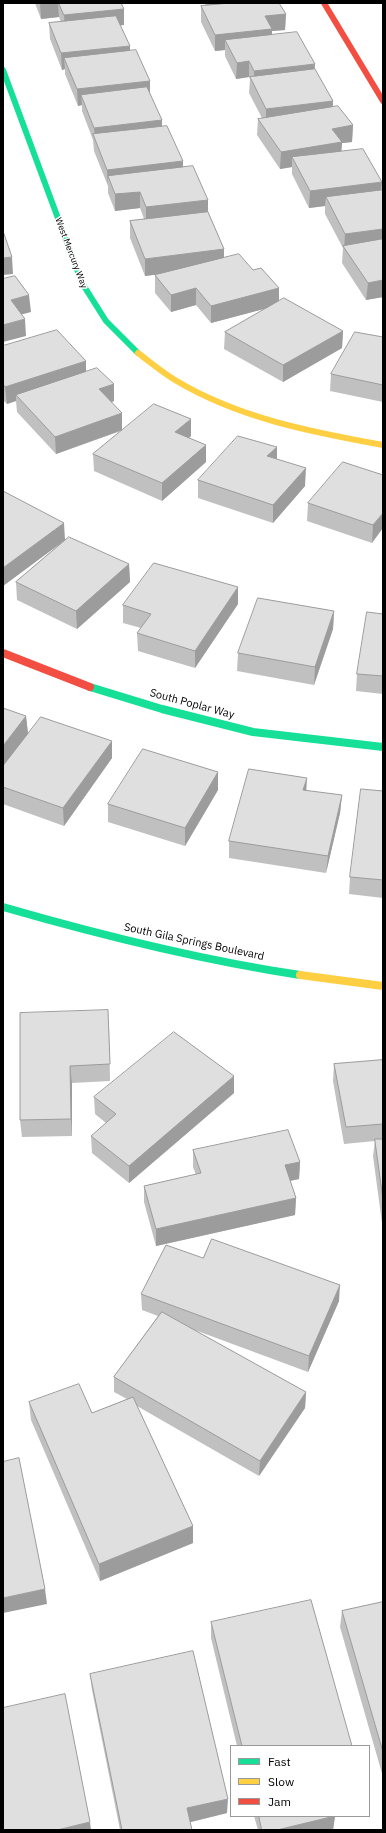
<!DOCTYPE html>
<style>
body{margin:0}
#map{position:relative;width:386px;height:1833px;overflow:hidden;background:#fff;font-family:"IBM Plex Sans",sans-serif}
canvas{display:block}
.frame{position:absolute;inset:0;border:4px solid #000;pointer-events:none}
.legend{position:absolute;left:230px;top:1745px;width:140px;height:72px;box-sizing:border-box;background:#fff;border:1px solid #999;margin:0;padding:5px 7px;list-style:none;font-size:12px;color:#000}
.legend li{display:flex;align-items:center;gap:8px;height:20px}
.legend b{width:20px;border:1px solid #999}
</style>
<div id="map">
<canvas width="386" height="1833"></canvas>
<div class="frame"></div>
<ul class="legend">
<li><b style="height:5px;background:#16e098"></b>Fast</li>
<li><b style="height:5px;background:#ffcf43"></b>Slow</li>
<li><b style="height:5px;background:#f24e42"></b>Jam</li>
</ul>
</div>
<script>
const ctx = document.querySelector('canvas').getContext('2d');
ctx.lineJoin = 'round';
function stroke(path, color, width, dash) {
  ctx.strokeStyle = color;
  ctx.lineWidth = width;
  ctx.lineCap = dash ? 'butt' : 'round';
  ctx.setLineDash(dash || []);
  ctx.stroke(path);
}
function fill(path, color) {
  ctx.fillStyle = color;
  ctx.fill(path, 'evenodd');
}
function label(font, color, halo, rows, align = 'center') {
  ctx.font = font + ' "IBM Plex Sans",sans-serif';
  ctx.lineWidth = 3;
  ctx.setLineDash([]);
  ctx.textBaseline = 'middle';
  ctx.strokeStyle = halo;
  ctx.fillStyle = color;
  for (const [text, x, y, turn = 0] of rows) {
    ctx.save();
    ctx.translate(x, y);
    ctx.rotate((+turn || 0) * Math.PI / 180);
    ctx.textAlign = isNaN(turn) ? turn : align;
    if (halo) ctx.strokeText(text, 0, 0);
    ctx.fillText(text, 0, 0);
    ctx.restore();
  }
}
stroke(new Path2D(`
 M3,70L82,283L106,321L138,353`), '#16e098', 6);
stroke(new Path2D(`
 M90,687L162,709L253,732L383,747
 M3,907C100,935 200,960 300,975`), '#16e098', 8);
stroke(new Path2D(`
 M138,353C150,362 162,372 175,380C238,418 311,432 383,445`), '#ffcf43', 6);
stroke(new Path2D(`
 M300,975L383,986`), '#ffcf43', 8);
stroke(new Path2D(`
 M324,3L383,101`), '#f24e42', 6);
stroke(new Path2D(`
 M3,653L90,687`), '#f24e42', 8);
fill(new Path2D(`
 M35,3H121L124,9V25H120L130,46V51L150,81V95L162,120V126L183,168L208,200V212L224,249V258L253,270L279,288V301L343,331L342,348L283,382L224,349L225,332L267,308L211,323L196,305L171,312L155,293V275L160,274L145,276L130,238V221L144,219L140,208L115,211L108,193V186L94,151L93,140L82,111V105L78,106L65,74V69L62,70L50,39L49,23L61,22L59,17L41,19Z
 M205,3H279L286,14L285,30L272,31V35L315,64L314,69L333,101V106L353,125L352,142L342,143L341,151L382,191L383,190V297L366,300L342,263L343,248L325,214V206L309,208L292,174V167L280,169L257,135L258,119L262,118L249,93L250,79L249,77L236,79L225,56V50L215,51L201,22V6H206Z
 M383,337V402L330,391L331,374Z
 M3,346L86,361V371L114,401L112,402L122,430L191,436L189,438L206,445V462L162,501L94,471L93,454L121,431L56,454L17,412L16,401L7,404L3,400Z
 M277,447V459L305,486L273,523L198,498V480Z
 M383,475L372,543L307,521L308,503Z
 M3,491L65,540L129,564L130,582L77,629L17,600L16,582L61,543L3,586Z
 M238,587V604L195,668L138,651L137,633L141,628L123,623V605Z
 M334,611L333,629L314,685L237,671L238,653Z
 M383,614V694L356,691L357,674Z
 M26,716L28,733L112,741V758L64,826L3,804V766Z
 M218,772V790L185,846L108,822V804Z
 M383,791V898L349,894L350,877Z
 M342,795L340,813L326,873L229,858V841Z
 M20,1013L109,1028L110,1081L72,1083V1136L22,1137L20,1120Z
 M383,1060V1223H382L373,1156L375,1141L344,1144L333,1081L334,1064Z
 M234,1093L129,1183L92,1153L91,1136L106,1123L95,1114L94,1097Z
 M193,1150L300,1162L299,1179L290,1181L296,1198L295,1215L156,1246L144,1202V1186L196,1175L193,1167Z
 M203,1258L339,1301L308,1372L192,1329L306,1392L305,1408L259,1476L137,1406L193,1526V1543L100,1581L31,1420L29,1402L92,1413L127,1399L114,1392V1377L158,1316L142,1310L141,1294Z
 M383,1602V1777L340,1627L342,1611Z
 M211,1622L352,1746H237L211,1638Z
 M90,1674L227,1813L190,1822L192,1830H120L92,1690Z
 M254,1816H335L333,1830H258Z`), '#c0c0c0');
fill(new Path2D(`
 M40,3H58L59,17L41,19Z
 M210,3H260L210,14Z
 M124,9V25L65,31L64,15Z
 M286,14L285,30L272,31V45L225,40V50L215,51V35L265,16Z
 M130,46V62L64,58L65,69L62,70L61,53Z
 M249,61V77L236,79L237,63Z
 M315,64L314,80L254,84V71Z
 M150,81V98L81,95L82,105L78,106L77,89Z
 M333,101L332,118L266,126V109Z
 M162,120V136L95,138L94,128Z
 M353,125L352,142L342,143L341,158L292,157V167L280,169L281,152L332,129Z
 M183,161V178L108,176V186L107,170Z
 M382,182L381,199L326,197L325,206L309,208L310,191Z
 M140,192V208L115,211V194Z
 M208,200V217L146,224V207Z
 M383,229V246L344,249L345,234Z
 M224,249V266L145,276V259Z
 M12,257L13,274L3,275V258Z
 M383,280V297L366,300L368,283Z
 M196,288V305L171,312V295Z
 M279,288V305L211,323V306Z
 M29,295L31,312L12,317L11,300Z
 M25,319L26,336L3,342V325Z
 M343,331L342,348L283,382V365Z
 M86,361V379L16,395V401L7,404L5,387Z
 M114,384V401L100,406L99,389Z
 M122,413V430L56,454L55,437Z
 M191,419V436L175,450V432Z
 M206,445V462L162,501V483Z
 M277,447V464L267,456Z
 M306,468L305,486L273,523V505Z
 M383,513V528L372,543L373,525Z
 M64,523L65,540L3,586V568Z
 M129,564L130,582L77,629L76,611Z
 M238,587V604L195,668V651Z
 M334,611L333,629L314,685L315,667Z
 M26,716L28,734L3,766V746Z
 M112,741V758L64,826L63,808Z
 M218,772V790L185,846V828Z
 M307,778L306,796L303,790Z
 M342,795L340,813L326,873L328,856Z
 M70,1066L72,1083V1136L71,1119Z
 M234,1076V1093L129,1183V1166Z
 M300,1162L299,1179L284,1182L285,1165Z
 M296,1198L295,1215L156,1246V1229Z
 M340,1285L339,1301L308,1372L309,1356Z
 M306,1392L305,1408L259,1476L260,1461Z
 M193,1526V1543L100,1581L99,1564Z
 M45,1589L47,1604L3,1613V1598Z
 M228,1799L227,1813L187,1823V1808Z
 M335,1816L333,1830H277Z
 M90,1822L91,1830H57Z`), '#9c9c9c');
const building = new Path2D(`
 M59,3H121L124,9L64,15Z
 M230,3H279L286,14L265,16L272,29L215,35L201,6Z
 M116,16L130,46L61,53L49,23Z
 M297,32L315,64L254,71L249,61L237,63L225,40Z
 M136,50L150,81L77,89L64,58Z
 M315,69L333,101L266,109L250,77Z
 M147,87L162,120L94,128L81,95Z
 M338,106L353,125L332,129L342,142L281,152L258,119Z
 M167,126L183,161L107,170L93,134Z
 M363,149L382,182L310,191L292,157Z
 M193,166L208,200L146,207L140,192L115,194L108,176Z
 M383,190V229L345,234L326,197Z
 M208,212L224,249L145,259L130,221Z
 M3,231L12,257L3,258Z
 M383,239V280L368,283L343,246Z
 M239,254L253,270L261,268L279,288L211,306L196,288L171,295L155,275Z
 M15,276L29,295L11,300L25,319L3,325V279Z
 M284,298L343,331L283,365L225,332Z
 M57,330L86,361L5,387L3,384V346Z
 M355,332L383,337V385L331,374Z
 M97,368L114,384L99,389L122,413L55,437L16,395Z
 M154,404L191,419L175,432L206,445L162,483L93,454Z
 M238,436L277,447L267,456L306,468L273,505L198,480Z
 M343,462L383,475V513L373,525L308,503Z
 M3,491L64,523L3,568Z
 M69,537L129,564L76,611L16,582Z
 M154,563L238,587L195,651L137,633L151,614L123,605Z
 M258,598L334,611L315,667L238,653Z
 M367,612L383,614V676L357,674Z
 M3,708L26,716L3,746Z
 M41,717L112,741L63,808L3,787V766Z
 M143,749L218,772L185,828L108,804Z
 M249,769L307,778L303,790L342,795L328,856L229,841Z
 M361,789L383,791V880L350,877Z
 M108,1010L110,1064L70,1066L71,1119L20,1120V1013Z
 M174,1032L234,1076L129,1166L91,1136L116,1114L94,1097Z
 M383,1060V1124L346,1127L334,1064Z
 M288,1130L300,1162L285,1165L296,1198L156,1229L144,1186L201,1173L193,1150Z
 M375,1139H383V1199Z
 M212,1239L340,1285L309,1356L141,1294L166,1245L203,1258Z
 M162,1312L306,1392L260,1461L114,1377Z
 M79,1384L92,1413L133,1397L193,1526L99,1564L29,1402Z
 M19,1458L45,1589L3,1598V1462Z
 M311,1600L352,1746H242L211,1622Z
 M383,1602V1752L342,1611Z
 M193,1651L228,1799L187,1808L192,1830H122L90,1674Z
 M65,1694L90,1822L57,1830H3V1708Z
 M259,1816H335L277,1830H262Z`);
fill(building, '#dfdfdf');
stroke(building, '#9c9c9c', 1);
label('9px', '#000', '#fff', [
 ["West Mercury Way",71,253,69]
]);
label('11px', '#000', '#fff', [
 ["South Poplar Way",192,704,15],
 ["South Gila Springs Boulevard",194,942,12]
]);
</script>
